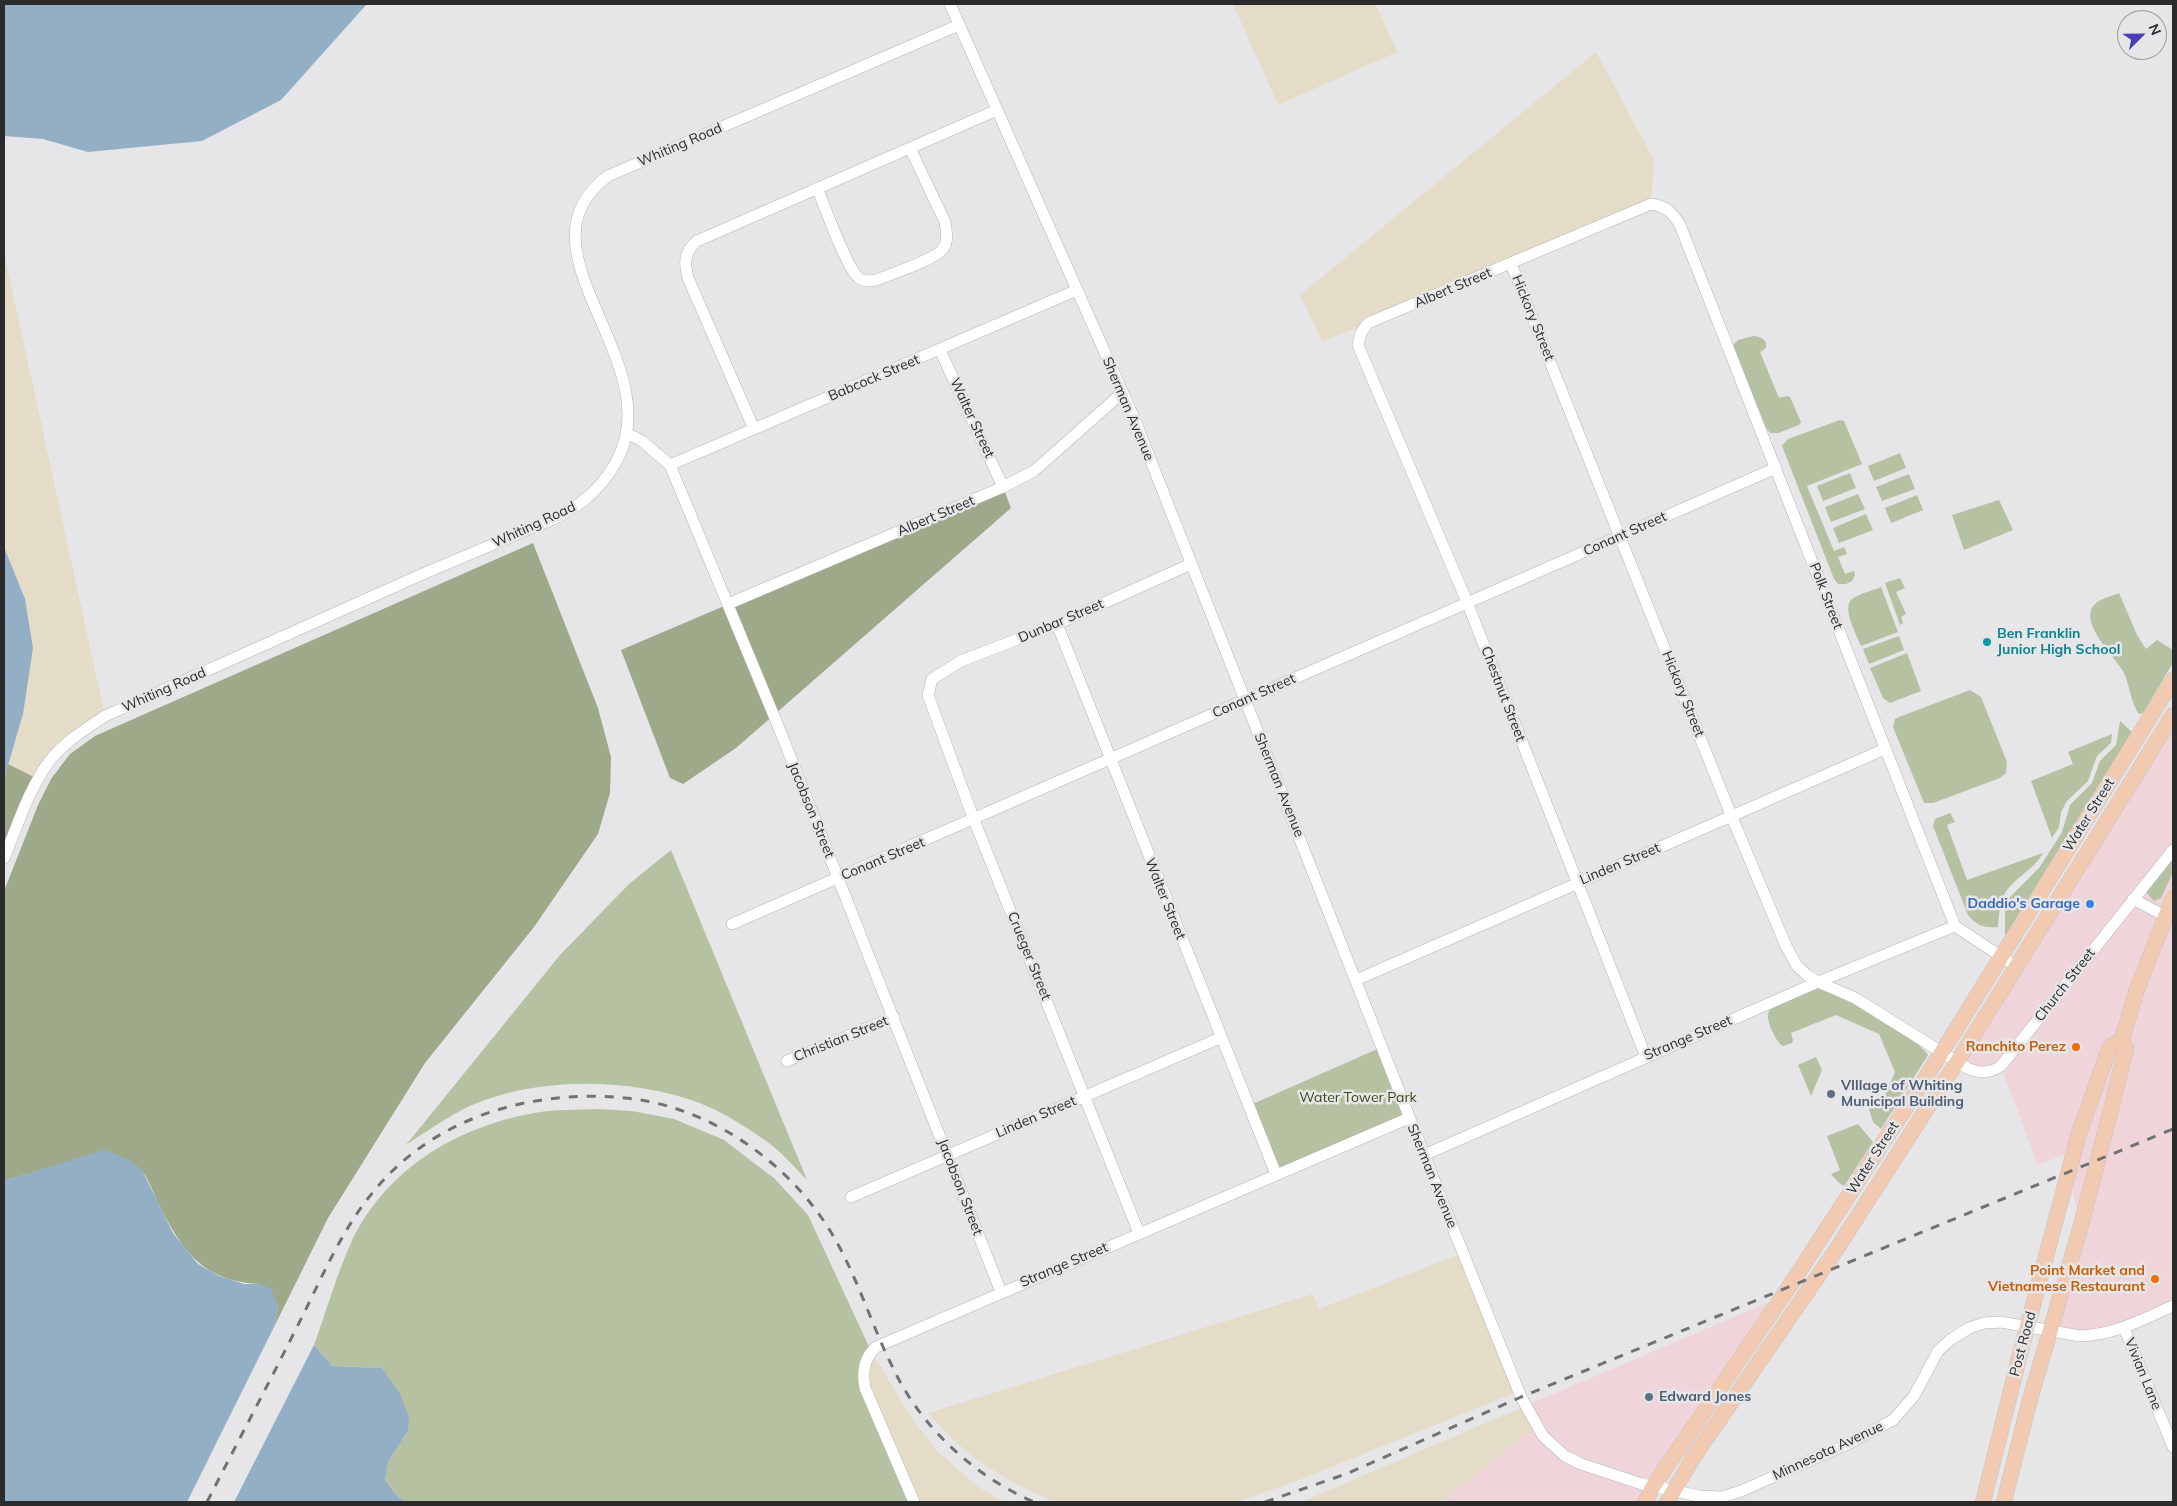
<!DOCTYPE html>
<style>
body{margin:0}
#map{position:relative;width:2177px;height:1506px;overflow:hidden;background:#e6e6e8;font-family:Mulish,sans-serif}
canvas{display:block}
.frame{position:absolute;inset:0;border:5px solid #2b2b2c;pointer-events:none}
.north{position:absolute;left:2117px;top:10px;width:50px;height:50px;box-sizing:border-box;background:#e6e6e8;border:1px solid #9b9b9d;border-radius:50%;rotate:67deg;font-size:14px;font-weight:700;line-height:20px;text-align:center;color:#2b2b2c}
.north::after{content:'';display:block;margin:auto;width:18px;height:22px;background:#473fb5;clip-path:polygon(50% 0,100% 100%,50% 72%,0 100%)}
</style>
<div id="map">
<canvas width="2177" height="1506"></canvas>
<div class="frame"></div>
<div class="north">N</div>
</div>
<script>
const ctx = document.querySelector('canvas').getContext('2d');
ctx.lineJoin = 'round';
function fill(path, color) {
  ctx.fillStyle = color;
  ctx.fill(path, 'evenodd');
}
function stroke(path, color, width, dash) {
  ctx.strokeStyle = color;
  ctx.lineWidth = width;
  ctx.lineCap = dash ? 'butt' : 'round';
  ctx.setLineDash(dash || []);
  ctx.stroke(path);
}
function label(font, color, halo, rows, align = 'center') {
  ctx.font = font + ' Mulish,sans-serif';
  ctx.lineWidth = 5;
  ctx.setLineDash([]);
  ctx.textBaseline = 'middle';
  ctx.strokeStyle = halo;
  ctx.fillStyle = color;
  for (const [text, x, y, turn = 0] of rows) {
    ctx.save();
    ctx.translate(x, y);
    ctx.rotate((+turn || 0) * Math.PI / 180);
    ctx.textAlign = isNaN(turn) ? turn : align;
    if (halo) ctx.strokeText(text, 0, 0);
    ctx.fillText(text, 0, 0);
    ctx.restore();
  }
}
fill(new Path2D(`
 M2173,715V1306L2106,1334L2049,1330L2080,1229L2072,1184L2074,1151L2038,1165L2001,1067L1993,1070L1957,1062Z
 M1783,1296L1645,1502H1443L1535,1426L1525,1406Z`), '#efd5da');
fill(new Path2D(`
 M1233,4H1379L1376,5L1397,52L1278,105Z
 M1596,52L1654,160L1651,204L1322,342L1300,295Z
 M4,253L105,716L84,730L38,779L8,764L23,714L4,547Z
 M1463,1253L1519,1391L1297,1481L1236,1502H1054L1005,1478L973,1457L950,1437L928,1413L1313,1294L1319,1309Z
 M871,1351L911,1417L936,1450L977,1486L1003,1502H914L867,1396Z
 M1525,1406L1536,1426L1443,1502H1301Z`), '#e5dcc7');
fill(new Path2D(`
 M1753,336C1760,336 1768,340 1766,348L1760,352L1779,398L1787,396L1790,397L1801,422L1799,425L1778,433H1770L1766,428L1733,345L1738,340Z
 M1840,420L1844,421L1862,464L1807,486L1834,551L1844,547L1847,554L1838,557L1845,574L1854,571L1855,575L1852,581L1846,584H1838L1834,579L1782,446L1788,439Z
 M1900,453L1906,468L1874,481L1868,466Z
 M1850,473L1856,488L1823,501L1817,486Z
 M1909,474L1915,489L1882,501L1876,487Z
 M1858,494L1865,509L1831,522L1825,507Z
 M1917,495L1923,510L1891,523L1885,508Z
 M1999,500L2013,530L1964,550L1952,515Z
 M1866,514L1873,530L1839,543L1833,528Z
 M1900,578L1905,588L1896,592L1906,614L1901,617L1903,623L1900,625L1885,583Z
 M1881,587L1898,632L1861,646C1857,636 1841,607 1852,599C1860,593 1872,591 1881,587Z
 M2119,593L2137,635L2146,649L2157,640L2173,650V663L2143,713L2139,714C2130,702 2130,684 2123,671C2115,657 2077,621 2095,604C2100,599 2112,596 2119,593Z
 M1899,636L1904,650L1869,664L1863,649Z
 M1907,653L1921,691L1890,703L1883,698L1870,668Z
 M1970,690L1981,697L2007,762L2006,773L2000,778L1933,803H1924L1893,727L1895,719L1899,717Z
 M2120,721L2132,732L2005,937V912L2009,898L2039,868L2057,840L2062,832L2070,805L2092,783L2100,761L2116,745Z
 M2112,734L2111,743L2097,756L2088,781L2067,801L2061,812L2059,827L2052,838L2031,781L2073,764L2068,752Z
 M1950,813L1955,822L1947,825L1967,880L2043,853C2033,872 2009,879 2002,900C1999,908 1999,918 1998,927C1984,928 1977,926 1968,915L1933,826L1935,819Z
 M671,850L807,1180C794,1167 781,1151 766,1141C745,1126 721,1111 697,1102C633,1079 549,1077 485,1100C456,1110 432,1128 406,1145L560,955L629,884Z
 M2173,855V872L2161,898L2154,901L2145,891Z
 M1815,988C1833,989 1920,1039 1928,1055L1881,1129L1873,1122L1869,1109L1871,1103L1880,1106L1895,1072L1879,1034L1836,1015L1791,1033L1793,1040L1792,1043L1783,1046C1776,1042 1768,1024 1768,1016C1768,1011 1771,1008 1774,1005Z
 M1382,1047L1409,1118L1276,1174L1248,1106Z
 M1816,1057L1822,1070L1811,1096L1798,1065Z
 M599,1109L632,1111L674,1119L724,1140L775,1179L808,1215L871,1351L864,1370L914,1502H406L397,1496L385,1480L388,1462L408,1431L382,1368L333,1366L314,1345C326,1312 336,1277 350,1245C384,1170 456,1127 534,1113C555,1109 578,1110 599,1109Z
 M1858,1124L1873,1142L1844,1186L1838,1182L1831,1174L1840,1170L1827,1136Z`), '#b5c1a1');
fill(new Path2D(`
 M1003,487L1011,508L736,748L683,784L670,778L621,650Z
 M533,543L598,708L611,757L610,793L598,834L534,927L425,1063L328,1218L274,1327L278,1306L260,1284C202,1282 181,1249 157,1201C153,1192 148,1177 141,1170C134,1163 114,1156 104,1151L4,1181V891L38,805L51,779L70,754L95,736L122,724Z
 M8,764L38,779L4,858V779Z`), '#9ea98a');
fill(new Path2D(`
 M4,4H367L281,100L202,141L88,152L43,139L4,136Z
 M4,547L25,599L33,648L23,714L4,779Z
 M104,1150L128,1159L142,1170L173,1233L198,1264L219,1276L244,1284H260L271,1289L278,1306L274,1327L187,1502H4V1181Z
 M314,1345L333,1366L382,1368L400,1394L409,1417L408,1431L388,1462L385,1480L397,1496L406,1502H234Z`), '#93afc6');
const minor = new Path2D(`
 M950,4L1134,418L1455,1233L1521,1397L1543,1436L1565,1456L1581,1464L1642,1484L1699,1496L1722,1497L1741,1491L1850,1443L1893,1420L1914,1396L1938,1351L1950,1340L1969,1328L1984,1323L2001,1322L2080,1336C2114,1335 2143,1319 2173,1306
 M817,188C825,206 847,271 860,279C865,282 870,281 876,280C891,274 934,260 943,249C949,241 946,231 945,222L910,148
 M1511,264L1731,815L1786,946L1797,966L1807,975L1818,982L1855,998L1967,1068C1979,1073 1989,1074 2001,1066L2173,850
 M940,350L1003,487
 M754,429L688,278C684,262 684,252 697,241L997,110
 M627,433L642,441L670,465L779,728L1001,1292
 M670,465L1077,290
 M728,604L1003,487L1034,471L1122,393
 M1057,624L1276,1174
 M4,858C17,827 28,791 48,763C63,743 84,730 105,716L425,573L551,520C579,507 599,491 615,464C674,364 508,249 608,176L959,25
 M2133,899L2165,916
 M732,924L1776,468
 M1356,980L1885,749
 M1646,1057L1467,602L1358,345L1361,333L1368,323L1651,204C1666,206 1673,213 1680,225L1955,926L2017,967
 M787,1061L894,1017
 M1424,1155L1818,982L1955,926
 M851,1197L1220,1038
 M1139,1233L974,820L928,695L932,679L961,661L1057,624L1191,564
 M2124,1328L2173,1447
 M914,1502L865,1388C862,1373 864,1358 876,1347L1409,1118`);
const major = new Path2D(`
 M1645,1502L1654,1485L1789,1287L1942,1052L2173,680
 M1667,1502L1693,1458L1836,1250L1957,1062L2173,715
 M1983,1502L2020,1354L2079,1133L2110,1047L2122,1039
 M2004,1502L2029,1403L2080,1229L2112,1106L2126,1049L2122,1039L2136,992L2173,898`);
stroke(minor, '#b4b4b6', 12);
stroke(major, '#c4c4c4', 16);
stroke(minor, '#fff', 11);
stroke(major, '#f1cab1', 15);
stroke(new Path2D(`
 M207,1502C237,1443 268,1385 298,1325C321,1280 341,1230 374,1191C435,1116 533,1089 625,1098C702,1105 777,1154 821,1217C855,1265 869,1322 896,1374C924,1430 976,1477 1034,1502
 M1265,1502L1346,1474L1521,1397L2173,1129`), '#727274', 3, [9, 9]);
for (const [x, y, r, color] of [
 [1987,642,5,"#0f9aa8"],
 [2090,904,5,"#3f7fe0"],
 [2076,1047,5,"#e8710a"],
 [1831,1094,5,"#5c6f8a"],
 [2155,1279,5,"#e8710a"],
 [1649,1397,5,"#5c6f8a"]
]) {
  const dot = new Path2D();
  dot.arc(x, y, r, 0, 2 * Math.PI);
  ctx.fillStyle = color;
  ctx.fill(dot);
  stroke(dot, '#e6e6e8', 2);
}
label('14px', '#2b2b2c', '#e6e6e8', [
 ["Whiting Road",680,145,-23],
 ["Albert Street",1453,288,-23],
 ["Hickory Street",1533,318,68],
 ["Babcock Street",874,378,-23],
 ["Sherman Avenue",1128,409,67],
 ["Walter Street",972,418,65],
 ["Albert Street",936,516,-23],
 ["Whiting Road",534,525,-25],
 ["Conant Street",1625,534,-24],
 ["Polk Street",1826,596,69],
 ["Dunbar Street",1061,621,-23],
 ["Whiting Road",164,690,-24],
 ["Chestnut Street",1503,694,69],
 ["Hickory Street",1683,694,68],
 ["Conant Street",1254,696,-24],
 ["Sherman Avenue",1279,785,68],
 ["Jacobson Street",811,810,68],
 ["Water Street",2089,815,-58],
 ["Conant Street",883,859,-23],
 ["Linden Street",1620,864,-23],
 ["Walter Street",1165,899,68],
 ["Crueger Street",1029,956,68],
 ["Church Street",2065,985,-52],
 ["Strange Street",1688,1038,-23],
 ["Christian Street",841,1039,-22],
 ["Linden Street",1036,1117,-23],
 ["Water Street",1873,1158,-57],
 ["Sherman Avenue",1432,1176,68],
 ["Jacobson Street",960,1187,69],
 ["Strange Street",1064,1265,-23],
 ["Post Road",2023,1344,-75],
 ["Vivian Lane",2143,1374,68],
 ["Minnesota Avenue",1828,1451,-25]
]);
label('bold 14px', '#0d838f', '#e6e6e8', [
 ["Ben Franklin",1997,634],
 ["Junior High School",1997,650]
], 'left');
label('bold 14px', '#366cbe', '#e6e6e8', [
 ["Daddio's Garage",2080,904]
], 'right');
label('bold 14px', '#c56008', '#e6e6e8', [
 ["Ranchito Perez",2066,1047],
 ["Point Market and",2145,1271],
 ["Vietnamese Restaurant",2145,1287]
], 'right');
label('bold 14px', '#4e5e75', '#e6e6e8', [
 ["VIllage of Whiting",1841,1086],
 ["Municipal Building",1841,1102],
 ["Edward Jones",1659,1397]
], 'left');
label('14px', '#394815', '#e6e6e8', [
 ["Water Tower Park",1358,1098]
]);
</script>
